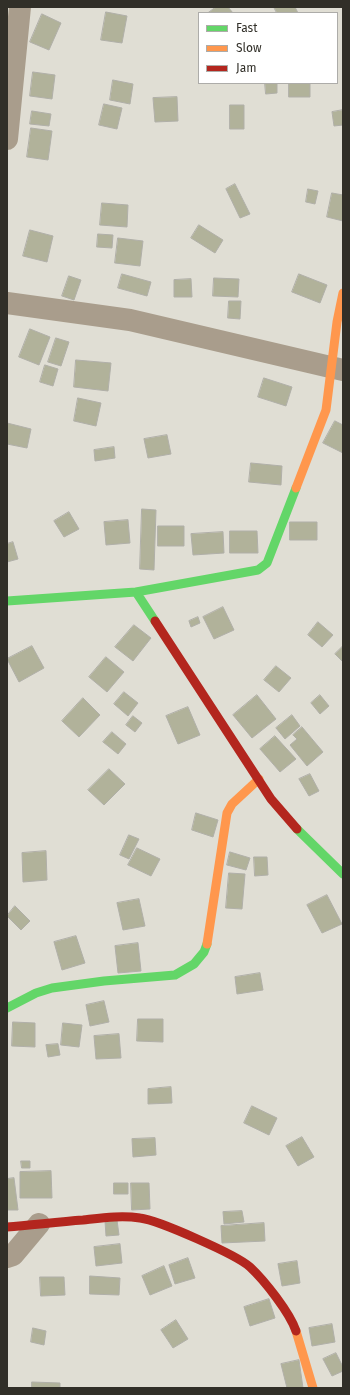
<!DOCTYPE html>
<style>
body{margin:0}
#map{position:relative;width:350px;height:1395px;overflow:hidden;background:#e0ded4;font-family:"Fira Sans",sans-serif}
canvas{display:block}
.frame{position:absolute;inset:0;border:8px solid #312f28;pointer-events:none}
.legend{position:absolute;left:198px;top:12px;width:140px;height:72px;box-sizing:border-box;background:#fff;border:1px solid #adaca9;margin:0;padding:5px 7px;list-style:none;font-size:12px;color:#312f28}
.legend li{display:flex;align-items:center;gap:8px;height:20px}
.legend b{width:20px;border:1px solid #adaca9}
</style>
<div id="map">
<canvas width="350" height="1395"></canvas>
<div class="frame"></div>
<ul class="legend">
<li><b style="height:5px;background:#63d668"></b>Fast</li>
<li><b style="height:5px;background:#ff974d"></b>Slow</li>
<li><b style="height:5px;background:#b3261e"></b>Jam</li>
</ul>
</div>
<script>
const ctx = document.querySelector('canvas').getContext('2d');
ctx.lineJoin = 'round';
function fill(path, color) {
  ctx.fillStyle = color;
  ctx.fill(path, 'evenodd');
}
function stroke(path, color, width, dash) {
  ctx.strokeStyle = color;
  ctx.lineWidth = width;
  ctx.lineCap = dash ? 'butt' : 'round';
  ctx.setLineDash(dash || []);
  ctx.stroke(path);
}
const building = new Path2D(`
 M216,7H228L233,13H208Z
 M274,7H295L298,13H277Z
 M106,12L127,16L122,43L101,40Z
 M42,14L61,23L49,50L30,42Z
 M33,72L55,75L52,99L30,96Z
 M113,80L133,84L130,104L110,100Z
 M265,83H277V93L266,94Z
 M289,83H310V97H289Z
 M177,97L178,121L155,122L153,98Z
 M104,104L122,108L117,129L99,125Z
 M230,105H244V129H230Z
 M343,110V125L334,126L332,112Z
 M32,111L51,114L49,126L30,124Z
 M31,128L52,131L48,160L27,157Z
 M235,184L250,214L240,218L226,189Z
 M308,189L318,191L315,204L306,202Z
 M332,193L343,195V221L327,217Z
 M102,203L128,205L127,227L100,225Z
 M199,225L223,240L215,253L191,238Z
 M30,230L53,236L47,262L23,256Z
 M98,234L113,235L112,248L97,247Z
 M118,238L143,241L140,266L115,263Z
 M122,274L151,282L147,296L118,288Z
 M299,274L327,285L320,303L292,292Z
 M69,276L81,280L74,300L62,296Z
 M214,278L239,279L238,297L213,296Z
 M191,279L192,297H174V280Z
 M229,301H241L240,319L228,318Z
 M30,329L50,337L39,365L19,357Z
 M56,338L69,342L61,366L48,362Z
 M76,360L111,363L108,391L74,387Z
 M45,365L58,369L53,386L40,382Z
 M264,378L292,387L286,406L258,397Z
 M78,398L101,403L96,426L74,421Z
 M335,421L343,425V453L323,443Z
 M7,423L31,429L27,448L7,444Z
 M167,435L171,454L148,458L144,439Z
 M114,447L115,458L95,461L94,450Z
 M251,463L282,466L281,485L249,482Z
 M142,509L156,510L154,570L140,569Z
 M69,512L79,529L64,537L54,521Z
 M128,520L130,543L106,545L104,522Z
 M290,522H317V540H290Z
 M158,526H184V546H158Z
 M230,531H257L258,553H230Z
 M223,532L224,553L193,555L191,534Z
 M13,542L18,559L7,562V544Z
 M223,607L234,630L214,639L203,617Z
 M198,617L200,623L191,627L189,621Z
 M318,622L333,635L322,647L308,635Z
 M134,625L151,638L133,661L115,647Z
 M32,646L44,668L19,682L7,659Z
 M343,646V662L335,654Z
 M106,657L124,672L107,692L89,677Z
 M276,666L291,678L279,692L264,680Z
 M124,692L138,703L128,716L114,704Z
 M257,695L276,719L252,738L233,715Z
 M320,695L329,706L320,714L311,703Z
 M83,698L100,715L79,737L62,721Z
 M188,707L200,735L178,744L166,716Z
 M292,715L300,726L285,739L276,728Z
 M133,716L142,723L135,732L126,725Z
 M302,727L323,752L307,766L290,745L297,739L293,735Z
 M112,732L126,744L118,754L103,742Z
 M275,736L296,759L280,772L260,749Z
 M109,769L125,784L104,805L88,790Z
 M310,774L319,791L309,796L299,779Z
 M196,813L218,820L213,837L192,830Z
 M129,835L139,839L129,859L120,855Z
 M137,848L160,859L151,876L128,865Z
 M46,851L47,880L23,882L22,853Z
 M230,852L250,858L246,870L227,865Z
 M254,857H267L268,875L255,876Z
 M229,873L245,874L242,909L226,908Z
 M327,895L342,924L322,933L307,905Z
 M139,899L145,926L123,930L117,903Z
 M15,906L30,921L21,930L7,916Z
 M76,936L85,963L62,970L54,942Z
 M138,943L141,971L118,973L115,946Z
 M260,973L263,990L237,994L235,977Z
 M104,1001L109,1022L90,1026L86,1005Z
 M138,1019H163V1042L137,1041Z
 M13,1022L35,1023V1047L12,1046Z
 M63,1023L82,1025L79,1047L61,1045Z
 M119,1034L121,1058L96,1059L94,1036Z
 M58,1044L60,1055L48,1057L46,1045Z
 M171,1087L172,1103L148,1104V1089Z
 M252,1106L277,1118L269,1135L244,1123Z
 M302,1137L314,1157L298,1166L286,1146Z
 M155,1138L156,1155L133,1157L132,1139Z
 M21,1161H30V1168H22Z
 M51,1171L52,1198H20V1172Z
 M14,1178L18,1210H7V1179Z
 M114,1183H128V1194H114Z
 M131,1183H149L150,1209L132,1210Z
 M242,1211L244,1222L224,1224L223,1212Z
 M117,1220L119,1235L106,1236L105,1221Z
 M264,1223L265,1241L222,1243L221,1226Z
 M120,1244L122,1263L96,1266L94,1247Z
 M188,1258L195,1278L175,1284L169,1265Z
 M297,1261L300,1283L282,1286L278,1264Z
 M164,1266L172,1286L150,1295L142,1276Z
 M90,1276L120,1278L119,1295L90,1294Z
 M40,1277H64L65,1295L41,1296Z
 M269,1299L275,1318L250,1326L244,1307Z
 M176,1320L188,1339L173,1348L161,1330Z
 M332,1324L335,1342L312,1346L309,1328Z
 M33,1328L46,1331L44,1345L31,1342Z
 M336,1353L343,1367V1371L332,1376L323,1359Z
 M299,1360L303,1388H287L281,1364Z
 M32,1382L60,1383V1388H32Z`);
fill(building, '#b1b29a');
stroke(building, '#b0afa8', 1);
stroke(new Path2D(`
 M7,139L20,7
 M7,303L130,320L343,370
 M7,1257L13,1255L39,1224`), '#a99d8c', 22);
stroke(new Path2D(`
 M136,592L258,570L267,563L296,488
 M7,601L136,592L155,621
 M297,829L343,874
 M7,1008L36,993L52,988L104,981L175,975L194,964L204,952L207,944`), '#63d668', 9);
stroke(new Path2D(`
 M296,488L326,410L337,322L343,293
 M207,944L227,813L232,804L259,779
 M296,1331L313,1388`), '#ff974d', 9);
stroke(new Path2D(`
 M155,621L271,799L297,829
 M7,1227C32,1225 57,1222 83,1220C101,1218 121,1215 140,1218C158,1220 237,1255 250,1267C265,1281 290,1313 296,1331`), '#b3261e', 9);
</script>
